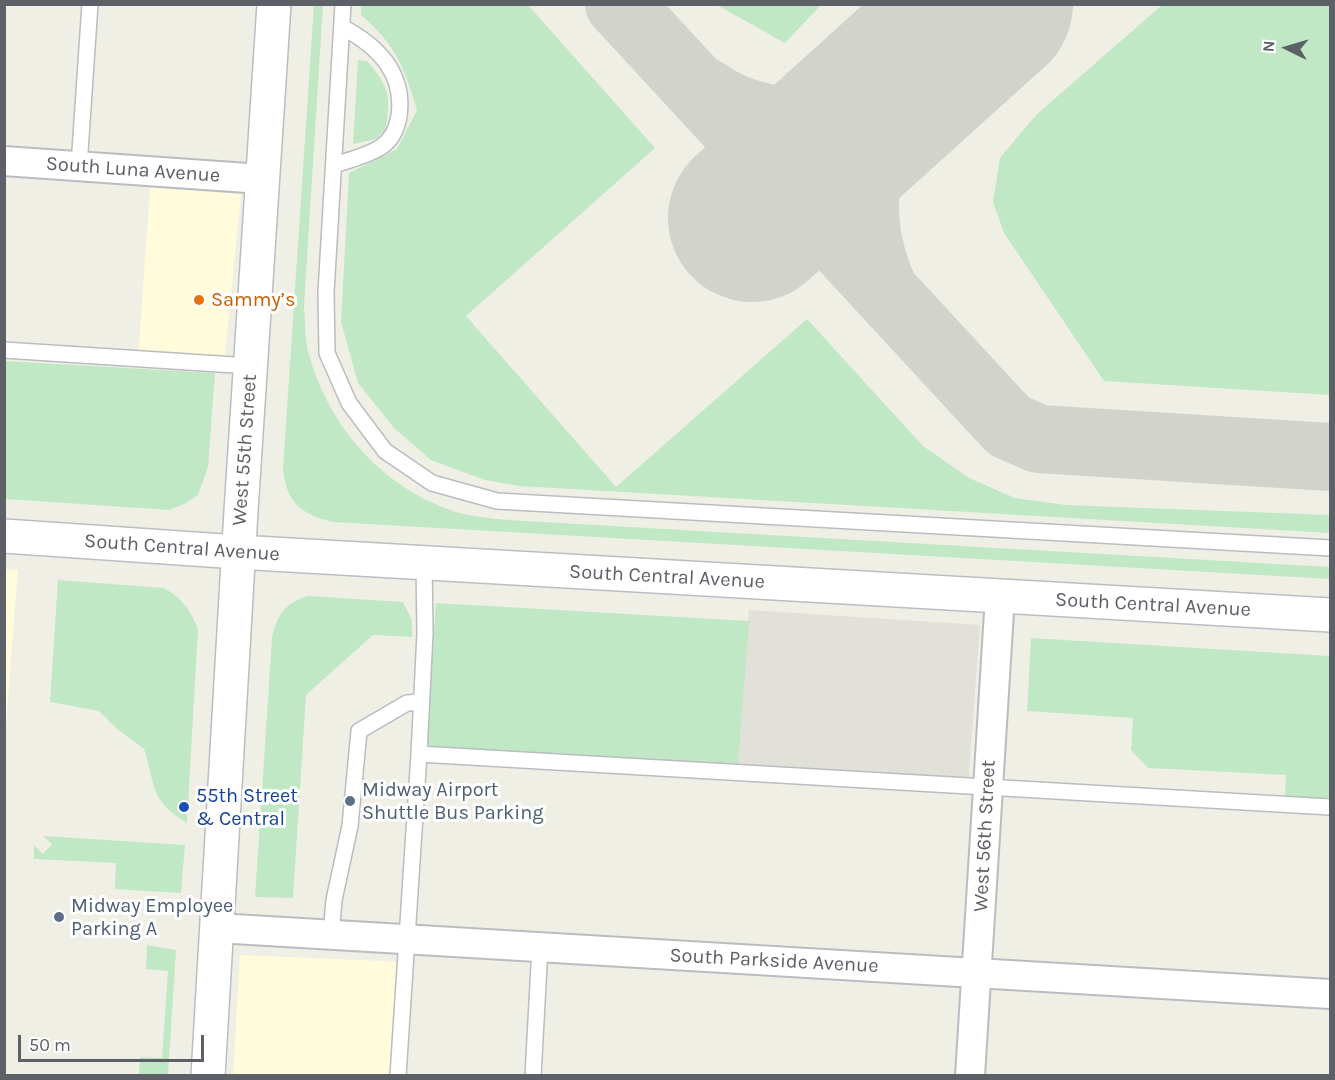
<!DOCTYPE html>
<meta charset="utf-8">
<style>
body{margin:0}
#map{position:relative;width:1335px;height:1080px;overflow:hidden;background:#f0efe5;font-family:Karla,sans-serif}
canvas{display:block}
.frame{position:absolute;inset:0;border:6px solid #5d6066;pointer-events:none}
.north{position:absolute;left:1257px;top:18px;width:60px;height:60px;-webkit-text-stroke:4px #fff;paint-order:stroke;rotate:275deg;font-size:16px;font-weight:700;line-height:24px;text-align:center;color:#5d6066}
.north::after{content:'';display:block;margin:auto;width:21px;height:27px;background:#5d6066;clip-path:polygon(50% 0,100% 100%,50% 72%,0 100%)}
.scale{position:absolute;left:18px;top:1035px;width:186px;height:27px;box-sizing:border-box;border:3px solid #5d6066;border-top:0;padding-left:8px;font-size:18px;line-height:21px;white-space:nowrap;color:#5d6066;-webkit-text-stroke:4px #fff;paint-order:stroke}
</style>
<div id="map">
<canvas width="1335" height="1080"></canvas>
<div class="frame"></div>
<div class="north">N</div>
<div class="scale">50 m</div>
</div>
<script>
const ctx = document.querySelector('canvas').getContext('2d');
ctx.lineJoin = 'round';
function fill(path, color) {
  ctx.fillStyle = color;
  ctx.fill(path, 'evenodd');
}
function stroke(path, color, width, dash) {
  ctx.strokeStyle = color;
  ctx.lineWidth = width;
  ctx.lineCap = dash ? 'butt' : 'round';
  ctx.setLineDash(dash || []);
  ctx.stroke(path);
}
function label(font, color, halo, rows, align = 'center') {
  ctx.font = font + ' Karla,sans-serif';
  ctx.lineWidth = 6;
  ctx.setLineDash([]);
  ctx.textBaseline = 'middle';
  ctx.strokeStyle = halo;
  ctx.fillStyle = color;
  for (const [text, x, y, turn = 0] of rows) {
    ctx.save();
    ctx.translate(x, y);
    ctx.rotate((+turn || 0) * Math.PI / 180);
    ctx.textAlign = isNaN(turn) ? turn : align;
    if (halo) ctx.strokeText(text, 0, 0);
    ctx.fillText(text, 0, 0);
    ctx.restore();
  }
}
fill(new Path2D(`
 M150,188L241,194L224,364L138,359Z
 M5,569L18,570L5,738H4Z
 M240,955L405,962L398,1075L233,1076Z`), '#fffbdb');
fill(new Path2D(`
 M749,610L980,625L968,787L737,774Z`), '#e1e0d9');
fill(new Path2D(`
 M314,4L323,5L304,306C305,320 305,337 308,351C326,420 374,479 440,506C467,518 497,519 525,521L1330,567V579L333,522C300,514 286,502 283,468Z
 M361,5H528L655,148L466,316L616,487L807,319L923,446L969,478L1015,498L1066,505L1330,515V533L519,486L485,480L431,460L394,428L358,383L341,322L349,173L397,149L417,110C404,67 396,45 361,15Z
 M717,5H821L785,43Z
 M1162,5H1330V395L1104,381L1004,233L993,202L1000,158L1036,115Z
 M358,60L367,61C389,86 392,98 385,131L376,139L353,144Z
 M4,361L215,373L208,467L198,495L184,504L169,510L5,499Z
 M58,580L164,588C182,598 190,610 198,629L187,823C149,800 156,786 144,749L116,728L99,711L50,702Z
 M308,596L403,602L412,620V637L373,635L306,695L293,898L255,897L272,638C277,615 285,603 308,596Z
 M436,603L749,621L738,764L425,748Z
 M1031,638L1330,656V799L1285,797L1286,775L1148,768L1131,750L1133,718L1027,711Z
 M43,836L185,845L181,893L115,889L116,863L34,859V845L43,854L52,844Z
 M147,945L176,950L168,1075H139L140,1057L162,1058L168,971L146,969Z`), '#c1e8c5');
stroke(new Path2D(`
 M619,4L1009,426L1039,439L1330,457
 M704,91C740,117 794,129 837,117C856,111 874,100 892,92C867,167 850,213 884,290`), '#d3d3ce', 68);
stroke(new Path2D(`
 M752,218L989,4`), '#d3d3ce', 168);
const lane = new Path2D(`
 M343,4L326,292L327,353L349,403L385,451L432,483L497,501L1330,548
 M334,165C349,160 367,156 381,147C392,140 397,128 399,116C405,73 378,46 342,27
 M79,166L90,4
 M4,350L250,366
 M419,754L1330,807
 M331,934L334,900L350,826L359,731L407,703L421,702
 M398,1076L419,754L425,633L424,563
 M533,1076L540,947`);
const street = new Path2D(`
 M4,161L262,179
 M217,928L1330,994
 M970,1076L1000,596`);
const secondary = new Path2D(`
 M4,536L238,552L1330,615
 M208,1076L241,511L274,4`);
stroke(lane, '#babcc1', 18);
stroke(street, '#babcc1', 32);
stroke(secondary, '#babdc3', 36);
stroke(lane, '#fff', 15);
stroke(street, '#fff', 28);
stroke(secondary, '#fff', 33);
for (const [x, y, r, color] of [
 [199,300,6,"#e8710a"],
 [350,801,6,"#5c6f8a"],
 [184,807,6,"#1a4fb4"],
 [59,917,6,"#5c6f8a"]
]) {
  const dot = new Path2D();
  dot.arc(x, y, r, 0, 2 * Math.PI);
  ctx.fillStyle = color;
  ctx.fill(dot);
  stroke(dot, '#fff', 2);
}
label('20px', '#5d6066', '#fff', [
 ["South Luna Avenue",133,170,4],
 ["West 55th Street",245,450,-86],
 ["South Central Avenue",182,548,4],
 ["South Central Avenue",667,577,3],
 ["South Central Avenue",1153,605,3],
 ["West 56th Street",985,836,-87],
 ["South Parkside Avenue",774,961,3]
]);
label('20px', '#c56008', '#fff', [
 ["Sammy’s",211,300]
], 'left');
label('20px', '#4e5e75', '#fff', [
 ["Midway Airport",362,790],
 ["Shuttle Bus Parking",362,813],
 ["Midway Employee",71,906],
 ["Parking A",71,929]
], 'left');
label('20px', '#164399', '#fff', [
 ["55th Street",196,796],
 ["& Central",196,819]
], 'left');
</script>
